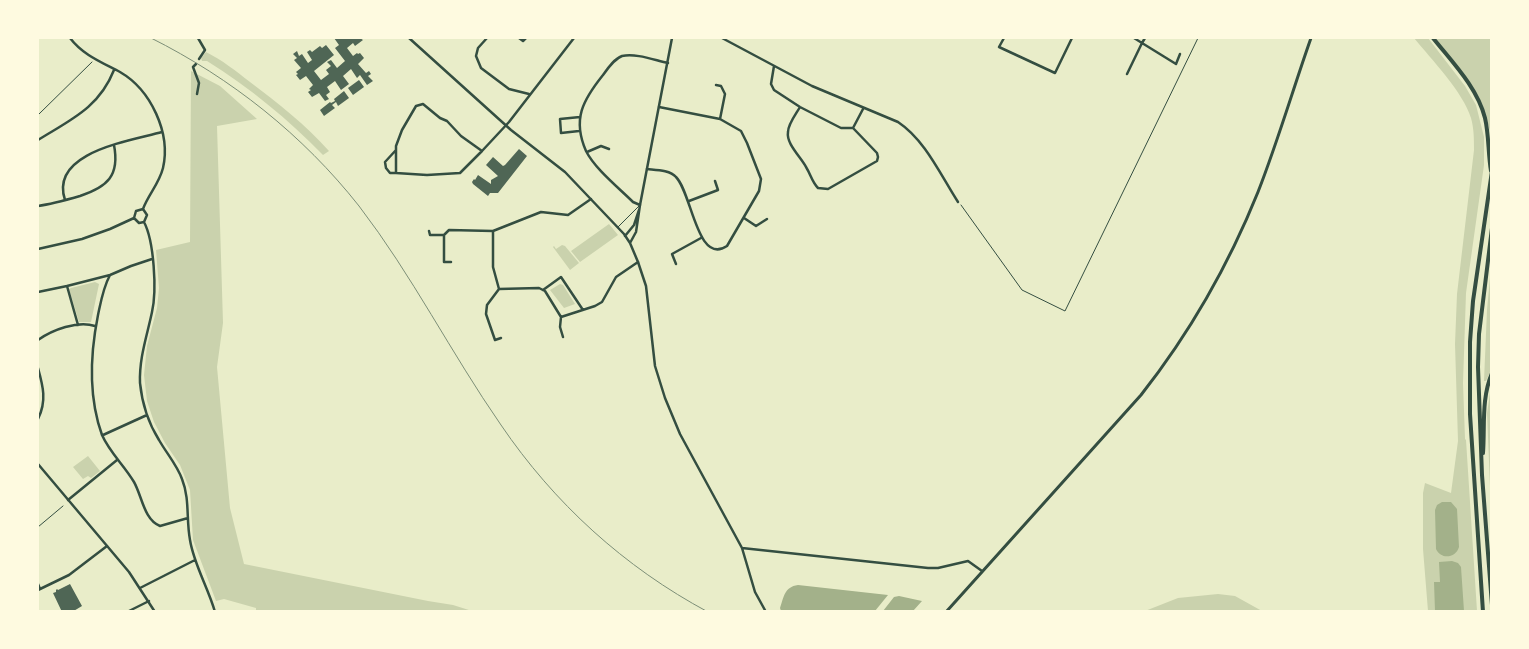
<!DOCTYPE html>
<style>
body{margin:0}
#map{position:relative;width:1529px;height:649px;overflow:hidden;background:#e9edc9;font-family:Barlow,sans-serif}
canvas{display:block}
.frame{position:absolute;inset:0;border:39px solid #fefae0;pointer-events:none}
</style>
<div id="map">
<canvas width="1529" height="649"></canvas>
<div class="frame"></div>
</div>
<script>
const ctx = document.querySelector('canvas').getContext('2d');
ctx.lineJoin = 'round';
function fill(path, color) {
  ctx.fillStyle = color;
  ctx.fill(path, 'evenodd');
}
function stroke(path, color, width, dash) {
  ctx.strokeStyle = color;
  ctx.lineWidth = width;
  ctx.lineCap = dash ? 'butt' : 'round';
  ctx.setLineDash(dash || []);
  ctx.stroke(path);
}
fill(new Path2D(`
 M1414,38H1428L1465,86L1476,105L1484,137V165L1466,293L1463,383L1465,439L1466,440L1477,611H1428L1423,549V493L1425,483L1451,493L1458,441L1455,344L1457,294L1474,150C1474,139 1474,129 1471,118C1463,92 1432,60 1414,38Z
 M1435,38H1491L1490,131L1482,104Z
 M206,52C222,60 236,71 250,82C278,103 306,125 329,151L323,155C288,119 250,88 207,61H202L201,58Z
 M191,71L220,86L257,119L217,126L223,323L217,367L230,508L244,564L428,601L453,605L472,611L256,612V608L224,599L216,601L193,540L190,490L180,465L165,443L154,422L147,401L144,375L147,346L157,308L159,288L156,250L190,242Z
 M609,224L618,235L580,262L571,251Z
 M562,245L565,246L579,263L570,270L553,247L554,246L556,249Z
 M1491,267L1492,368L1486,381H1484L1487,310Z
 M95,282L99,284L91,322H79L69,289L71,288Z
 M560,284L563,285L575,304L564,308L550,290Z
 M1491,387H1492L1491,510L1487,413Z
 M88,456L100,471L91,478L88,476L83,479L73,467Z
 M1218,594L1235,596L1262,611H1145L1178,598Z`), '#cad2ad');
fill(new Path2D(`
 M1442,502H1451L1457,509L1459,547C1456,558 1441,560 1436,549L1435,510L1437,505Z
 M1452,561L1458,563L1461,567L1464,611H1435L1434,582H1440L1439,562Z
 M798,585L888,595L875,611H781L780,608C784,597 784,587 798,585Z
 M899,596L922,601L913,611H883L894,597Z`), '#a3b18a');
fill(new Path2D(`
 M334,38H360L363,40L355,46L353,43L347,48L353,56L357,53L358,54L360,53L364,58L358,64L366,73L369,71L371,74L368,76L373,81L367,85L360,75L357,78L351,69L343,76L349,84L341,90L335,81L327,87L330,92L326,95L329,99L325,101L319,93L312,97L308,92L311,90L309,89L313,85L306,76L300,80L296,75L298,74L296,72L301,68L294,60L297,58L293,54L297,51L299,56L302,54L308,63L312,60L307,52L310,50L312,52L320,46L322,48L326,45L334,55L314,71L321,80L329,74L326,70L331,66L327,62L331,60L337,68L345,61L335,48L339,45Z
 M359,80L364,87L353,95L348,88Z
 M344,91L349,98L338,106L336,102L332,105L335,108L324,116L320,110L330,102L331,103L335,101L334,99Z
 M519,149L527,156L498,193H490L488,196L473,184L472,182L474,179L475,180L478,175L491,184V180L498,176L486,165L493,157L503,166L505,165Z
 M70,584L82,606L72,612H62L53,593L56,592V590L57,589L58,590Z`), '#4f6655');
stroke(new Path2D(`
 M38,115L92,62
 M961,205L1022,290L1065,311L1198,38
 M38,527L63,506`), '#344e41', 1);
stroke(new Path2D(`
 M618,227L640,205`), '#344e41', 1);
stroke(new Path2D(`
 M70,38C83,55 101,62 120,72C151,90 171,133 163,168C159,184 148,195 143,209
 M198,38L205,50L199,59
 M487,38L478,48L476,56L481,68L509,89L529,94
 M519,38L523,41L526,38
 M722,38L812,86L898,122C925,140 940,174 958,202
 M1004,38L999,47L1055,73L1072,38
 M1134,38L1142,43L1145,38
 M196,64L193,67L199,83L197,94
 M774,66L771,84L774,90L800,107L841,128H853L863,109
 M1127,74L1142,43L1176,64L1180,54
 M716,85L721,86L725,94L720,119
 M800,107C796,114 788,124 788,132C786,144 801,157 806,167C811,175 812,182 818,188L828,189L877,161L878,157L877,153L853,128
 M579,131L561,133L560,119L580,117
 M38,140C70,120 99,108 114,70
 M482,151L461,136L447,121L440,118L423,104L416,106L402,130L396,146V173L427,175L460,173L482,151L509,122L574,38
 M587,152L601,146L609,149
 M647,169C656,170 670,170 676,177C692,193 697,266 727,246L759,191L761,179L747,143L741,131L720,119L659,107
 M396,173H390L386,168L385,162L396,150
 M591,199L568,215L541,212L493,231V267L499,289L539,288L545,291L561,317L595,306L602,302L616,277L638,262L646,286L655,366L665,398L680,434L742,548L755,592L766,612
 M65,200C49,152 130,141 162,132
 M689,201L718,190L715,181
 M640,205L633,202C619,188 595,169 586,151C572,119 583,100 603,75C608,68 614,59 622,56C636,53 654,60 668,63
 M38,206C52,204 66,200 80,196C107,187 120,176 114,145
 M134,218L139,223L144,222L147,215L143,209
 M134,218L136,211L143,209
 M744,218L756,226L767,219
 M144,222C154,241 157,290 152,312C147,336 139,358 140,383C142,403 149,424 159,440C167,454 177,465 182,479C190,499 186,519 190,540C194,565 208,587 215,612
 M429,231L430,235H444
 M38,249L82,239L110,229L134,218
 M451,262H444V235L449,230L493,231
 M676,264L672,254L701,238
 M110,275C103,288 101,301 98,315C90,355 88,396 102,435C110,453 124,465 134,482C142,496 144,520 160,526L188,518
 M499,289L487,305L486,314L495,340L501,338
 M543,290L561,277L583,310
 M38,292L67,286
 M561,317L560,327L563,337
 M78,325L67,286L110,275L131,266L152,259
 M38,340C52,330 78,320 95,326
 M38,368C43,386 47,401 38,419
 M103,435L147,415
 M68,500L117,460
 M742,548L928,568H938L968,561L982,571
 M38,584L40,589
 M140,588L195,560
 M38,590L69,575L107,546
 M127,612L149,601`), '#344e41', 2.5);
stroke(new Path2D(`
 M409,38L511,130L565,172L624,234L630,243L638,262
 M625,236L634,225L639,210
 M630,243L636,232L640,205L672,38
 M38,464L129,572L155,612`), '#344e41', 2.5);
stroke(new Path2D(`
 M946,612L1141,395C1189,334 1229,264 1258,192C1278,141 1293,89 1311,38`), '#344e41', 3);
stroke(new Path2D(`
 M1433,38C1452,62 1477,87 1485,118C1489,135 1488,153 1491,171
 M1492,228L1479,334L1478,367L1482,475L1492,605
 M1483,453C1485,426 1481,399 1492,373
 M1483,612L1470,414V342L1473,301L1492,171`), '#344e41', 4);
stroke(new Path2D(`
 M151,38C231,78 303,135 359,206C412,275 451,353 501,425C554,503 624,567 708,612`), '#7c8e77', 1);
</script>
